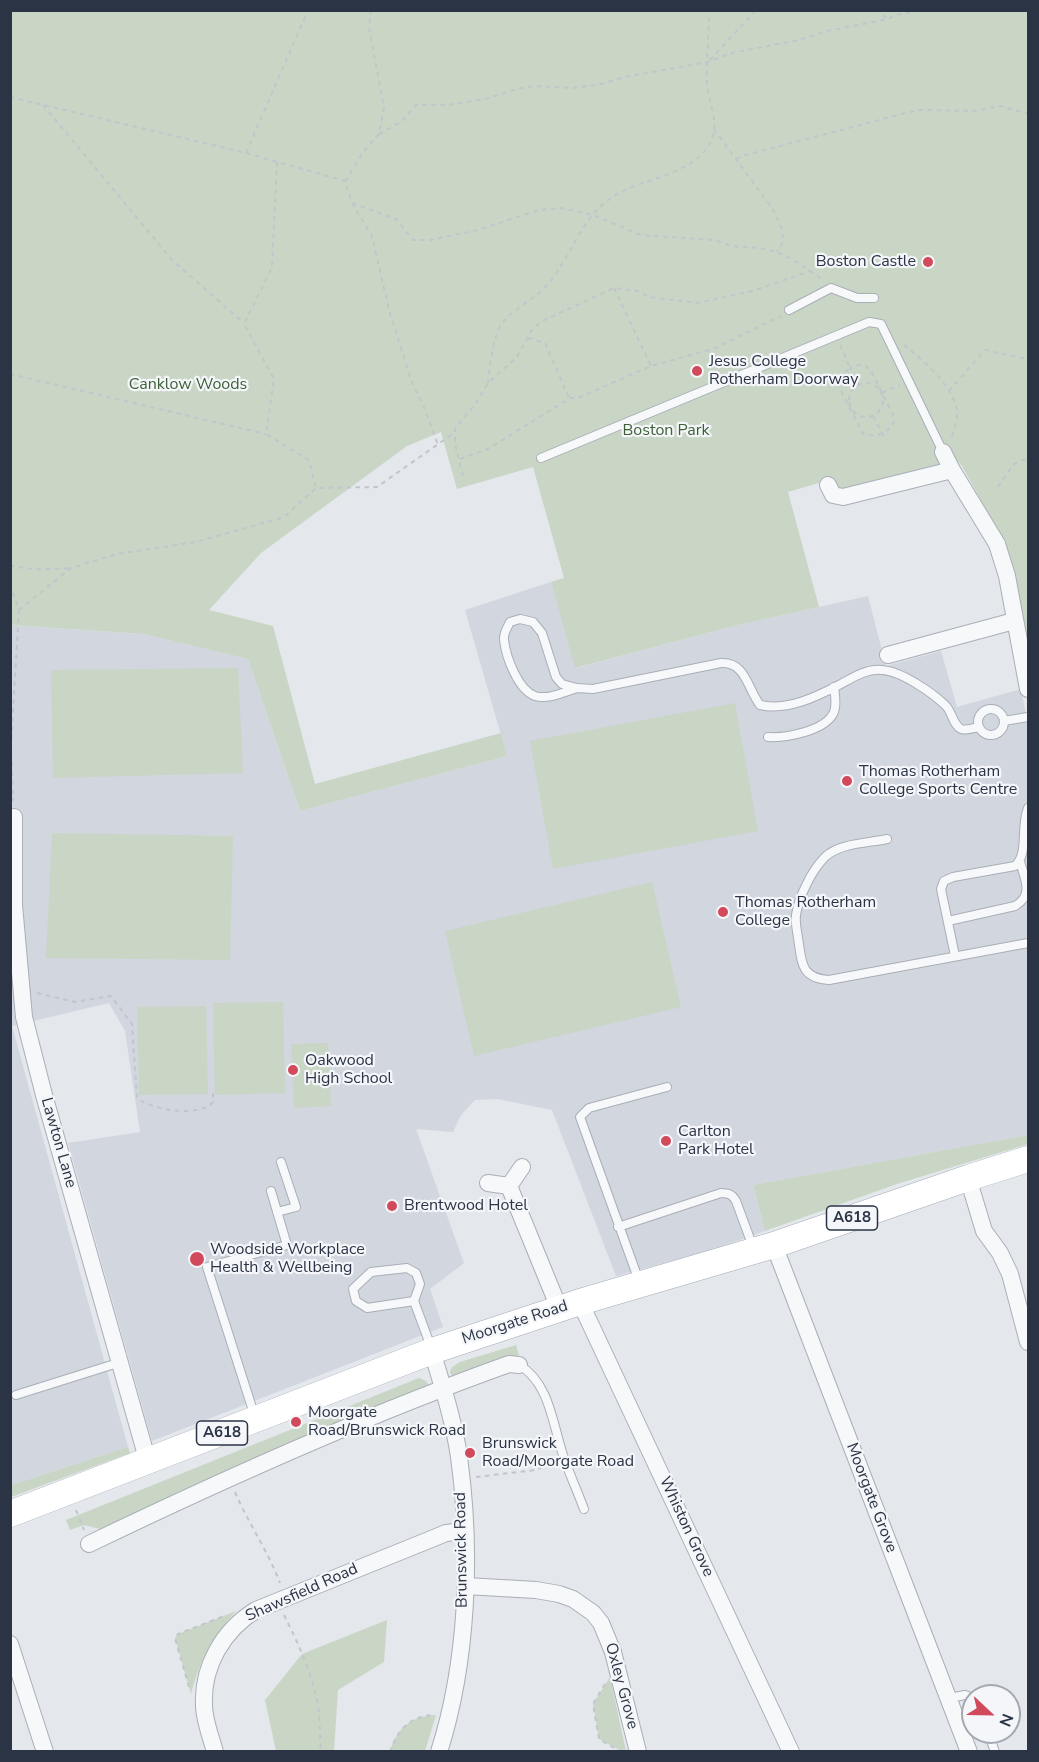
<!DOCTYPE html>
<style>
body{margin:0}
#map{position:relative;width:1039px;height:1762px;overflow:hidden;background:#e4e7ec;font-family:"Nunito Sans",sans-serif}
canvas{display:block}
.frame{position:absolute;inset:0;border:12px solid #2b3445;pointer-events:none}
.north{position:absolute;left:961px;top:1684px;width:60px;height:60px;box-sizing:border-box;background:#f4f6f9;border:2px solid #a4a8b1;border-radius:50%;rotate:112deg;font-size:16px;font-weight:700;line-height:24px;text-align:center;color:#2b3445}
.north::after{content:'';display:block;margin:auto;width:21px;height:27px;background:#d1495b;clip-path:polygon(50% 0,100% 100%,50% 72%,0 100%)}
</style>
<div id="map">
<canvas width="1039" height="1762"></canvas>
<div class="frame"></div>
<div class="north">N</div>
</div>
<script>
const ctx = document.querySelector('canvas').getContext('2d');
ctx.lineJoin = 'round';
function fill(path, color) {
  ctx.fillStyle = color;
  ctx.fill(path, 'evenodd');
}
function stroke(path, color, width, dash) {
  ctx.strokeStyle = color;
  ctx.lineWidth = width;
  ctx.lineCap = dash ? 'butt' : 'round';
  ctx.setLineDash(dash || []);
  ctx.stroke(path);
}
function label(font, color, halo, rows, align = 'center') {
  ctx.font = font + ' "Nunito Sans",sans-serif';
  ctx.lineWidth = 4.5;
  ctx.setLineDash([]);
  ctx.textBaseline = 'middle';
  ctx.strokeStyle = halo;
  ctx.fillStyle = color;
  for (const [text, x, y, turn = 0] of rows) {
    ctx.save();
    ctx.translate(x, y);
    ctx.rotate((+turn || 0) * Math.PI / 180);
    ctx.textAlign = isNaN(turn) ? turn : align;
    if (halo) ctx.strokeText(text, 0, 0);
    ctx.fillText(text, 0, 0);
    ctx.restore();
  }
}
fill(new Path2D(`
 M551,582L576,668L734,626L868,596L886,666L941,651L957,707L1021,689L1028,725V1135L753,1185L765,1231L708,1251L616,1276L552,1110L497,1099L475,1100L461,1115L453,1132L416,1129L464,1263L430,1289L443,1327L152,1441L68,1143L140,1132L125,1031L109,1003L12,1026L128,1447L11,1485L10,625L143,634L248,659L300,811L507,756L465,610Z`), '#d2d6de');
fill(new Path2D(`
 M10,11H1028V645L1004,542L962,466L948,451L940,467L844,494L829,480L788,492L819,607L734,626L575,668L551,582L564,578L533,467L457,489L441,432L407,446L261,553L209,610L273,626L315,784L501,733L507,756L300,811L248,659L143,634L11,625Z
 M238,668L243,773L53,778L51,670Z
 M735,703L758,831L553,869L530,741Z
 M52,833L233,836L230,960L46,958Z
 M652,882L681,1007L474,1056L445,931Z
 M283,1002L285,1093L215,1095L213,1003Z
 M206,1006L208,1094L139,1095L137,1007Z
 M328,1043L331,1106L294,1108L291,1044Z
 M1028,1135V1144L897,1184L765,1231L753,1185Z
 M516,1345L519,1355L453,1378L450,1372L452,1367L460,1362Z
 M419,1378L426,1381L430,1387L241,1464L176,1493L112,1526L100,1529L84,1525L70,1530L66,1520Z
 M128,1447L130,1453L11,1497V1485Z
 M236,1611C213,1636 199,1662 191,1694L175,1638L178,1634Z
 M387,1620L384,1662L338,1690L334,1751H276L265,1700L302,1654Z
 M610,1677L626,1751H621L599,1739L593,1704Z
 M436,1715L425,1751H390C398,1728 410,1716 436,1715Z`), '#c9d6c5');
const service = new Path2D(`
 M789,310L831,288L857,298H874
 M541,458L869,322L881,324L943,452
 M577,688C564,692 549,700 535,696C518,690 506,657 504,640C503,634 507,628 510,622L520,619L533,622L542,633L556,677L562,684L577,688L593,689L721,663C746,662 747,688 760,705C787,711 816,697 839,685C852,678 867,668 882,670C901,671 933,693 946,706C952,712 953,725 961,729C966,731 973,728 979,727
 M978 722a13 13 0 1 1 26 0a13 13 0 1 1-26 0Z
 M1004,721L1028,717
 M768,737C786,738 826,731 834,712C837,704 835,695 834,687
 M887,839C869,843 839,843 825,857C812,870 799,896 796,915C795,922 797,931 798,938C802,962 800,978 829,980L1028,943
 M948,921L1015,906C1034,895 1025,879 1020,862
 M955,956L941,889L944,881L953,877L1015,866C1029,854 1020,827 1028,808
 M277,1212L296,1207L281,1162
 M618,1227L721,1193C728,1193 732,1194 736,1201L753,1247
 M639,1281L580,1117L589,1108L667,1087
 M414,1301L420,1284L416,1273L407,1268L371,1272L353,1289L356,1301L367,1308L414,1301L431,1347
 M519,1365C551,1383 553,1429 565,1461C571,1477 578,1493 584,1509
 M16,1395L121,1362
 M255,1417L207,1267L287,1245L271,1191
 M949,1698L965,1695L973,1698
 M988,1732L995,1752`);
const minor = new Path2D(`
 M943,452L952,470L997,544L1007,576L1028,689
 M828,485L833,495L843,497L952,470
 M888,655L1014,621
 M14,817V905L24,1017L44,1095L148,1462
 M968,1178L984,1231L1000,1253L1010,1274L1028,1342
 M488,1183L509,1186L522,1167
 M509,1186L559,1308
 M774,1245L969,1752
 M580,1302L791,1752
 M432,1351C442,1385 454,1421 459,1457C472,1551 468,1661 439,1752
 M89,1544C226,1478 366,1415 509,1364L519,1365
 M466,1586L536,1590L559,1594L573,1599L593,1613L601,1623L613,1652L638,1752
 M10,1644L45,1752
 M215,1752C211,1737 204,1720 204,1705C202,1667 223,1630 256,1610L429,1540L446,1533L464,1531`);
const primary = new Path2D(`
 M10,1514L432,1351L580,1302L774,1245L968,1178L1028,1159`);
stroke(service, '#a9aeb7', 10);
stroke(minor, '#a9aeb7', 18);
stroke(primary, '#a3abb8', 27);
stroke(new Path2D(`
 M371,10L369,27L384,108L379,134L363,152L345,182L352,203L372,236L389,310L411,380L424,407L438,445
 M875,10L888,19
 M710,60L756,10
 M10,97L246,153L345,181
 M43,105L172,260L244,323
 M714,129L774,211L782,229L783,242L777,252
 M379,134L401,122L416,105H448L485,99L517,89L534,86L573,88L597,85L625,77L708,62L732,53L799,40L827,31L888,19L896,15L922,10
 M246,153L308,10
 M736,159L742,156L917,110L974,111L1001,106L1028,114
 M277,162L272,267L244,324L274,379L266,434L309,460L316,488
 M352,203L396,219L413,240H431L478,230L539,210L561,208L593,215L641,235L714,240L732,246L759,248L777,252L797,262L822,279
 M614,288L651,366
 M528,338L545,343L569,398
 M840,345L850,368L840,376L838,385L863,434C876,438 888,433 894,422V417L871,371L866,366L859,365L850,368L858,384
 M904,345C922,359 958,390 957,415C957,423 954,431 951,438
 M10,374L266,434
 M849 400a17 17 0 1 1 34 0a17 17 0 1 1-34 0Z
 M488,383C489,368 493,338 501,325C512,309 533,301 546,286C571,259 580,217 614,196C641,178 696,175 711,141C720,123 708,102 707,83C706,59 709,35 709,10
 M949,391L985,350L1028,359
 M882,393L900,385
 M873,416L886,440
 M460,459L488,449L570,398H578L651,366L713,349L781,316
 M463,476L455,444V429L476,403L488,383L517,357L532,330L542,321L614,288L638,291L649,297L697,303L753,291L810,271
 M998,487L1014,464L1028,458
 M10,565C30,571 51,569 71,568
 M10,584L19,610L11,745L13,801
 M19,610L71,568L117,554L196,542L284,517L316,488L377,487L454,433
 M37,993L75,1002L111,996L132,1024L137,1098C151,1110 200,1118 213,1102V1092
 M476,1477L535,1470L553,1463
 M235,1492C248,1523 268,1551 280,1583
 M76,1510L84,1530
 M284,1615C299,1645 315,1679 319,1713C320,1726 320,1739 321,1752
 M605,1684L593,1704L599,1739L621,1752
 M189,1687L175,1638L178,1634L224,1616
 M390,1752C398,1729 410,1716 434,1715`), '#c2c5cb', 2, [4.5, 4.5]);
stroke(service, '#f7f8fa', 8);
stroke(minor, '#f7f8fa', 16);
stroke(primary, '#fff', 26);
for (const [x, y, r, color] of [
 [928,262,6,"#d1495b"],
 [697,371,6,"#d1495b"],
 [847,781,6,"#d1495b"],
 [723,912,6,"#d1495b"],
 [293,1070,6,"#d1495b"],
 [666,1141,6,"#d1495b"],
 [392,1206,6,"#d1495b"],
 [197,1259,8,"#d1495b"],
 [296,1422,6,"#d1495b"],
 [470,1453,6,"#d1495b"]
]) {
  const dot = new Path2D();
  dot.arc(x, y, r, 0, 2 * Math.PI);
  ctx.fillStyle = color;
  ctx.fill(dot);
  stroke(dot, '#f4f6f9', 2);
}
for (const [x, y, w] of [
 [852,1218,51],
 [222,1433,51]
]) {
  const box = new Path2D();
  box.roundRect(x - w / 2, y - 12, w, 24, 4.5);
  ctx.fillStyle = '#f4f6f9';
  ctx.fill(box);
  stroke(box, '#2b3445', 1.5);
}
label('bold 15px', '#2b3445', null, [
 ["A618",852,1218],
 ["A618",222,1433]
]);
label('16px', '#2b3445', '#f4f6f9', [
 ["Boston Castle",916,262,"right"],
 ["Jesus College",709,362],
 ["Rotherham Doorway",709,380],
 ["Thomas Rotherham",859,772],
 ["College Sports Centre",859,790],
 ["Thomas Rotherham",735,903],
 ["College",735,921],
 ["Oakwood",305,1061],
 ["High School",305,1079],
 ["Carlton",678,1132],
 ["Park Hotel",678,1150],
 ["Brentwood Hotel",404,1206],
 ["Woodside Workplace",210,1250],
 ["Health & Wellbeing",210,1268],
 ["Moorgate",308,1413],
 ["Road/Brunswick Road",308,1431],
 ["Brunswick",482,1444],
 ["Road/Moorgate Road",482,1462]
], 'left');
label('16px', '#3f6138', '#f4f6f9', [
 ["Canklow Woods",188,385],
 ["Boston Park",666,431]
]);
label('16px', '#2b3445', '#f4f6f9', [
 ["Lawton Lane",58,1143,74],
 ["Moorgate Road",515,1323,-18],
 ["Moorgate Grove",871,1498,69],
 ["Whiston Grove",686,1527,65],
 ["Brunswick Road",462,1550,-91],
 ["Shawsfield Road",302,1593,-24],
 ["Oxley Grove",621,1686,75]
]);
</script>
